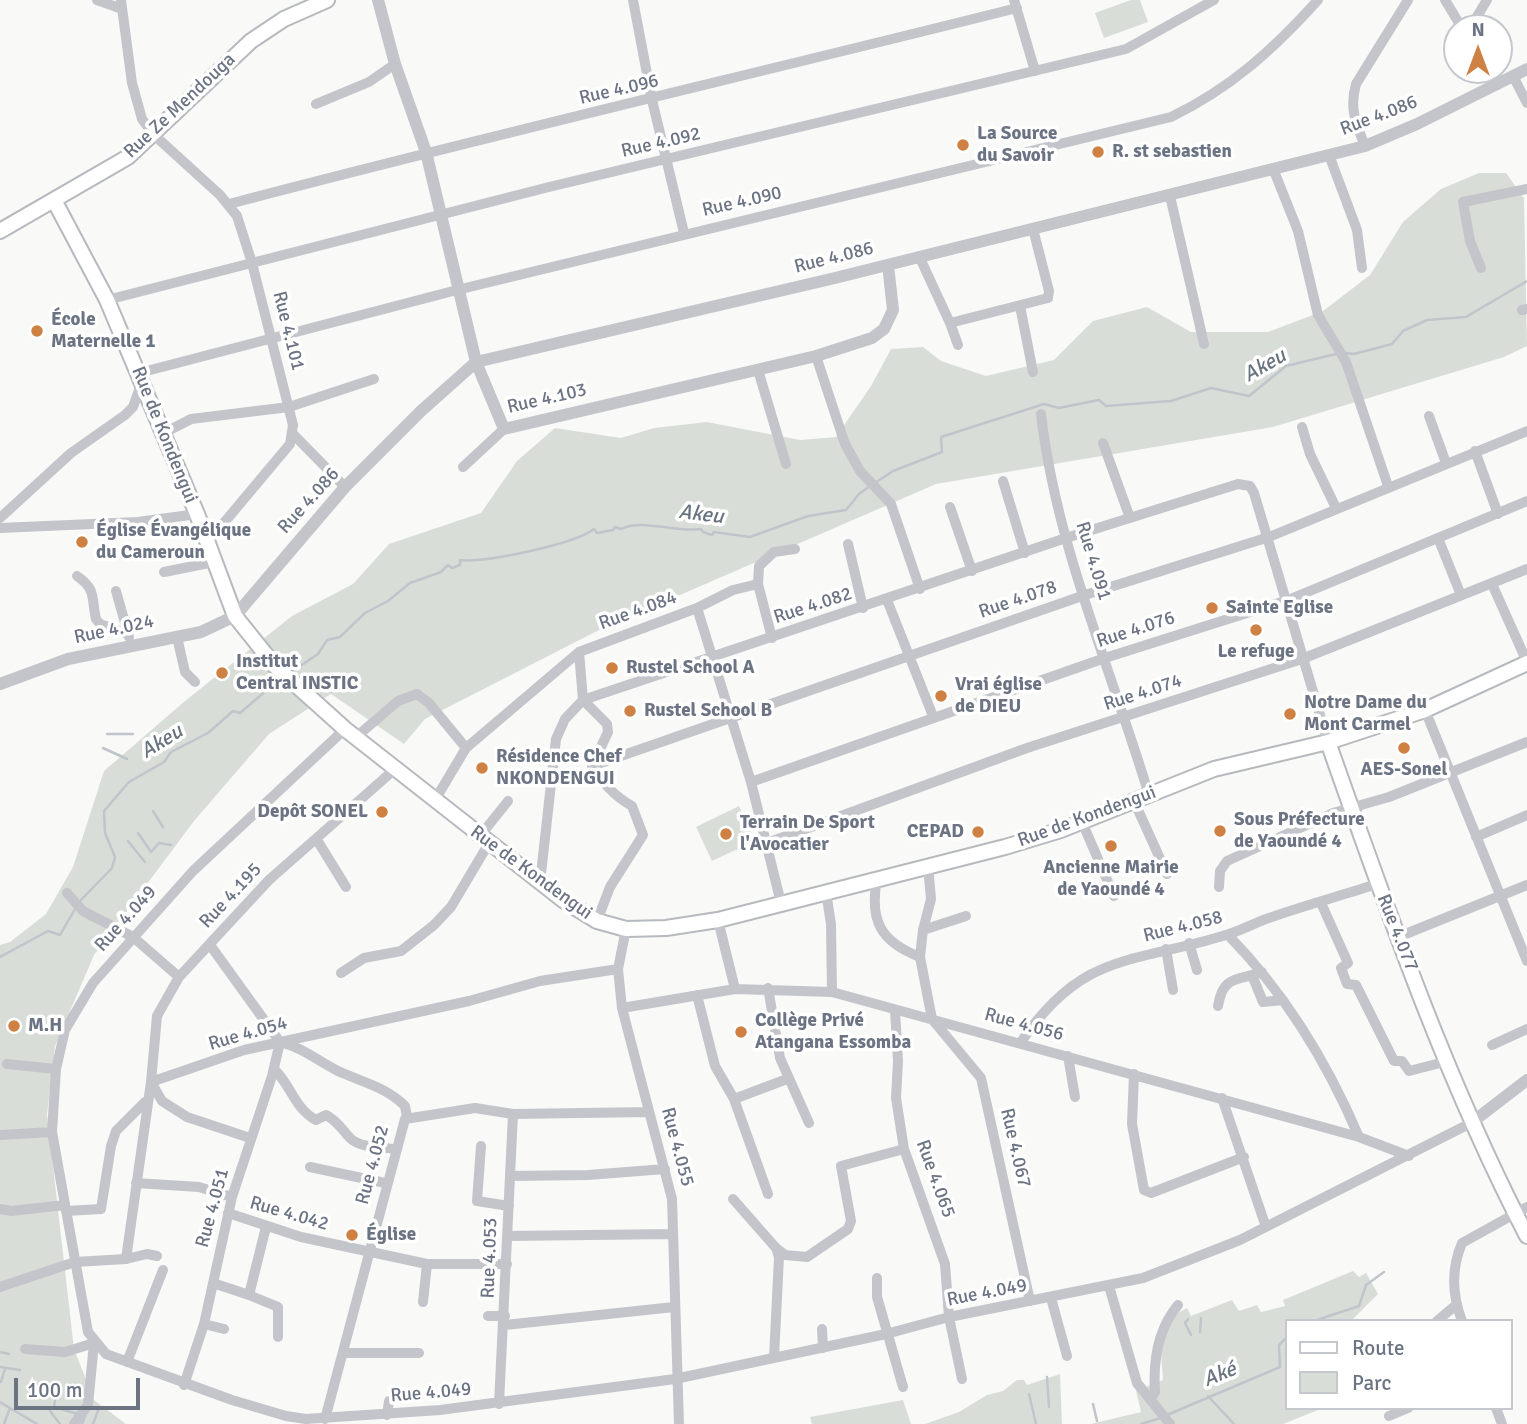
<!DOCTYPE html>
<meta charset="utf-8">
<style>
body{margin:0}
#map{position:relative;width:1527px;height:1424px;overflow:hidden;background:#f9f9f7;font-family:Signika,sans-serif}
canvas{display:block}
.legend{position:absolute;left:1285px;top:1319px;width:228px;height:91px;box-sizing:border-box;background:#fff;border:2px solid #c4c7ce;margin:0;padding:9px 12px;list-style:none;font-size:21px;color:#6c7484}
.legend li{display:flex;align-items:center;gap:14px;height:35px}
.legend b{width:35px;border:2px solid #c4c7ce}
.north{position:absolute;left:1443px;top:14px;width:70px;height:70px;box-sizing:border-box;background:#fff;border:2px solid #c4c7ce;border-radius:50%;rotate:0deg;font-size:19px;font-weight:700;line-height:28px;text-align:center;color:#6c7484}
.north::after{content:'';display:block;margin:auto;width:24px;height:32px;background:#ce8143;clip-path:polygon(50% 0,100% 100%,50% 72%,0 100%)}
.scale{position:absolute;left:14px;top:1378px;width:126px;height:32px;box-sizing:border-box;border:4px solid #6c7484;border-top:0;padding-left:9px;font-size:21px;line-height:24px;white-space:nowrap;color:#6c7484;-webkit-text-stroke:5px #fff;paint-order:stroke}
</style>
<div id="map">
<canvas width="1527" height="1424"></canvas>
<ul class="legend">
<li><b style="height:9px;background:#fff"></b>Route</li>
<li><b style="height:19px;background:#d8ded7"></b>Parc</li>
</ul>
<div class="north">N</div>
<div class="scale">100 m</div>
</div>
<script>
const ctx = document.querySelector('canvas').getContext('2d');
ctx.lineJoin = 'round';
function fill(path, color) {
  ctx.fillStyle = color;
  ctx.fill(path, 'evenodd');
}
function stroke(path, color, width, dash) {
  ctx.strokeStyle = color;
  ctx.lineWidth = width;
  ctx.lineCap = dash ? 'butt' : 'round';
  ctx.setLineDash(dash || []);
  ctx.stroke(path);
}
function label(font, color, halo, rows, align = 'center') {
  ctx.font = font + ' Signika,sans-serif';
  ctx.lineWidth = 7;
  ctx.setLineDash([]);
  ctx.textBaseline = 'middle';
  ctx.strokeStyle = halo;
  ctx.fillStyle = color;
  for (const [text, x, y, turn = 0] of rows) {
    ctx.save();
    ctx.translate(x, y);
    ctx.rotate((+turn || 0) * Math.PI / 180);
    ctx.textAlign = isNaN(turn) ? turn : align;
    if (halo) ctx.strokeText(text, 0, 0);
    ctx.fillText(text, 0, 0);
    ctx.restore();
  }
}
fill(new Path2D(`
 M1131,0H1140L1148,22L1104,38L1095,13Z
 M1479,173H1506L1524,198L1527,346L1504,357L1273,427L936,484L597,631L425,719L404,744L331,694L269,734L194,821L94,955L55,1046L47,1114L74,1349L94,1400L126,1424H0V945L10,942L46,914L73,867L104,771L185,701L292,616L353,584L389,544L481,513L517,461L555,428L621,438L654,428L707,422L800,440L836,437L871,386L891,349L923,347L941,361L986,376L1054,360L1093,321L1147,307L1191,332H1268L1323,311L1370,275L1403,222L1441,189Z
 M739,806L755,841L712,861L696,827Z
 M1353,1271L1359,1277L1366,1273L1378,1294L1351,1321H1287V1408H1323L1283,1424H1091L1141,1412L1136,1391L1163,1380L1159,1327L1163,1321L1187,1308L1191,1316L1232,1300L1239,1311L1257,1305L1261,1312L1285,1306L1283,1300Z
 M1060,1374L1062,1424H925L959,1412L987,1395L1003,1391L1017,1380H1024L1027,1385Z
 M903,1400L911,1424H812L810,1417Z`), '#d8ded7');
stroke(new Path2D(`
 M1346,353L1354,354L1392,344L1403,331L1427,320L1466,317L1527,281
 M875,483L893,471L942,452L941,437L1044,404L1059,408L1099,400L1106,406L1171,401L1211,388L1249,396L1286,366L1336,354
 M290,673L318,654L327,640L340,637L365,613L388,601L410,583L441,572L448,565L452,568L460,565V560C485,563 575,544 594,529L597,533L613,530L615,527L621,529C641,518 676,533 701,529L703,532L712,535L714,532L750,537L808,516L846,510L859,494L870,486
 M107,734H133
 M103,748L127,759
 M153,811L163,827
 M138,833L151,852L159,843L171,845
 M128,841L145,862
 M78,903L112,868L115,857L105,833L104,811L129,782L164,762L171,752L208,733L233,711L240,713L281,678
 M0,957L48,931L60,935L75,909
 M1188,1319L1185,1323L1191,1335
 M1314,1321L1359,1306L1366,1285L1384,1272
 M1200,1332L1201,1318
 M0,1352L9,1354
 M0,1367L20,1370
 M1047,1377L1049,1407
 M1,1382L5,1369
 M58,1382L54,1407L78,1414
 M1029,1394L1036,1424
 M1208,1396L1234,1424
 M0,1402L37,1424
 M1093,1404L1097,1421
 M50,1411L60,1424
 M1167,1415L1280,1367L1279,1345L1287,1337
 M4,1424L10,1408
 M82,1424L85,1416
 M93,1424L99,1408
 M1141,1424L1161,1418`), '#bfc5cb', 2.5);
const secondary = new Path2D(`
 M55,202L107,300L197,514L235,616L275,666L345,729L563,900L597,921L626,929L666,928L718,920L1005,847L1061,830L1214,769L1328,742L1425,710L1527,663
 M0,231L128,157L251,41L284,19L327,0
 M1328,742C1387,909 1445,1078 1527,1236`);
stroke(secondary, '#b6b9be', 18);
stroke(new Path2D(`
 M97,0L122,9
 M121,0L132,83L142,119L153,134L220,195L237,216L252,263L293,425L290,444L207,543
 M633,0L652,100L684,233
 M1014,0L1035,71
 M1445,0L1462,28
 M1470,28L1487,0
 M1488,70L1497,85
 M1513,76L1527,103
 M316,104L369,82L395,64
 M1365,146C1356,124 1349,108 1356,84L1408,0
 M1329,155L1357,230L1362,268
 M1274,171L1298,231L1318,315L1346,362L1388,486
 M1170,196L1204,344
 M229,204C490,135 754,74 1017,8
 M919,256L950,323L1048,298L1049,291L1033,229
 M1481,268L1470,241L1463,202L1527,189
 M107,300L549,187L1126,49L1214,0
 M1020,306L1033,372
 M1522,310L1527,309
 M950,323L958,345
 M816,356L845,444L860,471L891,504L920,589
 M758,370L786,464
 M139,373L457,290L1171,117C1231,88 1274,49 1318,0
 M1041,414C1056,545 1111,669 1149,795
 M1429,416L1446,463
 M1302,427L1310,454L1336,508
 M162,434L191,419L289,407L374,379
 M293,434L345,487
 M1103,443L1130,518
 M1475,451L1498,514
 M463,467L504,429
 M1003,481L1025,553
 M950,507L972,571
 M0,518L71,453L125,415L133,407L142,382
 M0,528L138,522L197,514
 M1438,538L1461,595
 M848,544L863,608
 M164,572L214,562
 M77,576C97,590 91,598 96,619L100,624L128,634
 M1492,584L1527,662
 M116,591L129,637
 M887,600L933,716
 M697,608L733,590L758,584
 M177,637L185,672L195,682
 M772,638L758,584L759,566L774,552L795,549
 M579,652L583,700L607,724L608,732L592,766L1085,595L1269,537L1527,431
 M1425,710L1527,961
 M345,729L193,871L93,983L65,1030L56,1069L52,1132L88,1332L106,1354L232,1400L286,1416L306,1419L440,1410L675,1379L886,1334L949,1317L1143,1278L1240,1240L1471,1123
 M356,737L398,701L417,694L429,703L466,748
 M592,766C603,783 614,796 632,806L643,835L610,887L597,921
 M751,782L1105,658L1288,600L1527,501
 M435,800L466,748L579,652L697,608L751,782L781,903
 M1134,801L1167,874
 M1082,822L1114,896
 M480,836L508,801
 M1476,837L1527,815
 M317,840L346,887
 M767,843L1027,748L1302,659L1527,569
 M877,879C869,921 881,942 920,957L932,1019L981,1078L1030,1301
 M540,883L556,739L565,719L583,700L1066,538L1238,484L1250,486L1254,493L1328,742
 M1219,887L1220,871L1227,861L1333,813L1389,797L1527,742
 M826,892L831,924L832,992
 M67,893L83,911L133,937L179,977
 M1321,903L1348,963L1341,968L1347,984L1356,985L1394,1061H1402L1409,1071L1448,1061
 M718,920L735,989
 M923,930L931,899L928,866
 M1228,935C1285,993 1327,1062 1359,1137
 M1398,937L1527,885
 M1189,943L1197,970
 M210,945L280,1042C302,1047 318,1061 338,1071C362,1082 386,1087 405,1106L407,1117
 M1166,949L1173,990
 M920,957L923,930L966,916
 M618,969L622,1008L672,1199L679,1424
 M341,973L364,958L401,951L434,925L451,907L489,843
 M1252,975L1263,1002L1283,1000
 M768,988L780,1058L809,1123
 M697,995L715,1066L734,1099L768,1194
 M1218,1006C1223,975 1237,981 1262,972
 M622,1008L735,989L832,992L1359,1137L1409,1156
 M895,1010L898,1061L896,1098L904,1149L945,1264L949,1317L962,1379
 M1021,1042C1083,951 1132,964 1226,935C1240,931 1252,924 1266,919C1302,906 1340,896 1377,884
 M1492,1045L1527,1029
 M1068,1056L1075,1097
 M7,1064L56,1069
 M274,1069C291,1085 294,1108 316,1120L326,1115C339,1122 341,1129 350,1138C360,1148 382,1147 394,1149
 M1134,1074L1132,1124L1144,1190L1151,1193L1244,1157
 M1222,1098L1266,1227
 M734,1099L787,1079
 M0,1135L52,1132
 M250,1138L187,1117L162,1101L151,1082L157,1016L179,977L269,880L395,769
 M481,1146L477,1201L509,1206
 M310,1167L385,1183
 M510,1176L588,1175L665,1169
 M136,1183L199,1187L232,1197
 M733,1199L776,1248L785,1255L807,1257L848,1229L851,1221L841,1166L904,1149
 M0,1209L11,1211L65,1205
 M66,1211L101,1209L111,1146L116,1131L145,1102
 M228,1213L301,1237L427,1264H507
 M508,1236L673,1234
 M126,1259L147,1254L157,1256
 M877,1278V1297L903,1387
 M213,1283L249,1295L266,1227
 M1109,1286L1137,1383L1170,1424
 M0,1287L75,1262L126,1259L151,1082L244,1050L469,1001L540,981L618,969L626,929
 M249,1295L278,1307V1337
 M1051,1298L1067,1356
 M423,1302L427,1264
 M488,1316H505
 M1437,1321L1456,1305
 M1462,1321C1452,1295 1451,1269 1462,1243L1527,1207
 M204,1324L224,1329
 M505,1325L674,1307
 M822,1329L823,1348
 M25,1349L65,1352L94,1343
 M344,1353H419
 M774,1358L779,1257L776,1248
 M127,1362L163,1270
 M184,1385L204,1324L232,1197L272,1076L280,1042
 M1150,1399L1155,1392C1153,1361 1158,1329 1178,1305
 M499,1404L513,1114
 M1496,1408L1502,1424
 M387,1415L389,1401
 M1389,1416L1408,1408
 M325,1419L405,1119L475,1108L513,1114L649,1112
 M74,1424L88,1405L94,1343`), '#c3c5ca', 10);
stroke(new Path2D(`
 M378,0L395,64L426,152L476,362L504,429L816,356L872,338L884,329L893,310L888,265
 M0,684L68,659L201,632L235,616L345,487L421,411L476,362L835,278L1365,146L1417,124L1527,69
 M1471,1123L1527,1080`), '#c3c5ca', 12);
stroke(secondary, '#fff', 14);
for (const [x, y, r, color] of [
 [963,145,7,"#ce8143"],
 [1098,152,7,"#ce8143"],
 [37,331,7,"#ce8143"],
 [82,542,7,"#ce8143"],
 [1212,608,7,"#ce8143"],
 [1256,630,7,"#ce8143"],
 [612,668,7,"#ce8143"],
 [222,673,7,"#ce8143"],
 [941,696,7,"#ce8143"],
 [630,711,7,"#ce8143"],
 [1290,714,7,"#ce8143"],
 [1404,748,7,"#ce8143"],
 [482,768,7,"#ce8143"],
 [382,812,7,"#ce8143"],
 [1220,831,7,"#ce8143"],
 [978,832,7,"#ce8143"],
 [726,834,7,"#ce8143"],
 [1111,846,7,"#ce8143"],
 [14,1026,7,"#ce8143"],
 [741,1032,7,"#ce8143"],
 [352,1235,7,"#ce8143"]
]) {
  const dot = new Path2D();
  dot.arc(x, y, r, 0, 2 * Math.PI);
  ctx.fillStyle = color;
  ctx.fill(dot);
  stroke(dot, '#fff', 2.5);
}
label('19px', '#6c7484', '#fff', [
 ["Rue 4.096",619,90,-13],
 ["Rue Ze Mendouga",180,106,-43],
 ["Rue 4.086",1379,116,-21],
 ["Rue 4.092",661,143,-13],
 ["Rue 4.090",742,202,-13],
 ["Rue 4.086",834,258,-14],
 ["Rue 4.101",288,331,76],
 ["Rue 4.103",547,399,-13],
 ["Rue de Kondengui",164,435,68],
 ["Rue 4.086",309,501,-48],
 ["Rue 4.091",1093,561,73],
 ["Rue 4.078",1018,600,-19],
 ["Rue 4.082",813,606,-18],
 ["Rue 4.084",638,611,-20],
 ["Rue 4.024",114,630,-12],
 ["Rue 4.076",1136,630,-18],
 ["Rue 4.074",1143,693,-18],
 ["Rue de Kondengui",1087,817,-20],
 ["Rue de Kondengui",531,873,36],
 ["Rue 4.195",231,896,-47],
 ["Rue 4.049",126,919,-48],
 ["Rue 4.058",1183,927,-14],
 ["Rue 4.077",1397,933,68],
 ["Rue 4.056",1024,1025,15],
 ["Rue 4.054",248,1034,-16],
 ["Rue 4.055",677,1147,75],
 ["Rue 4.067",1015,1148,77],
 ["Rue 4.052",373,1165,-75],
 ["Rue 4.065",935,1179,70],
 ["Rue 4.051",213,1208,-75],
 ["Rue 4.042",289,1214,16],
 ["Rue 4.053",490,1258,-88],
 ["Rue 4.049",987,1293,-11],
 ["Rue 4.049",431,1393,-5]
]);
label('bold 19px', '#6c7484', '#fff', [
 ["La Source",977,134],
 ["du Savoir",977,156],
 ["R. st sebastien",1112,152],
 ["École",51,320],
 ["Maternelle 1",51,342],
 ["Église Évangélique",96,531],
 ["du Cameroun",96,553],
 ["Sainte Eglise",1226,608],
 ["Le refuge",1256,652,"center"],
 ["Institut",236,662],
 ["Central INSTIC",236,684],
 ["Rustel School A",626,668],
 ["Vrai église",955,685],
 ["de DIEU",955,707],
 ["Notre Dame du",1304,703],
 ["Mont Carmel",1304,725],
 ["Rustel School B",644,711],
 ["Résidence Chef",496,757],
 ["NKONDENGUI",496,779],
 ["AES-Sonel",1404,770,"center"],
 ["Depôt SONEL",368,812,"right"],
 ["Sous Préfecture",1234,820],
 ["de Yaoundé 4",1234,842],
 ["Terrain De Sport",740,823],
 ["l'Avocatier",740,845],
 ["CEPAD",964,832,"right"],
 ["Ancienne Mairie",1111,868,"center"],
 ["de Yaoundé 4",1111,890,"center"],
 ["Collège Privé",755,1021],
 ["Atangana Essomba",755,1043],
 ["M.H",28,1026],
 ["Église",366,1235]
], 'left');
label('italic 21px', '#68747f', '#fff', [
 ["Akeu",1265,366,-30],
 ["Akeu",701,515,7],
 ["Akeu",162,742,-32],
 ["Aké",1220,1375,-22]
]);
</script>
